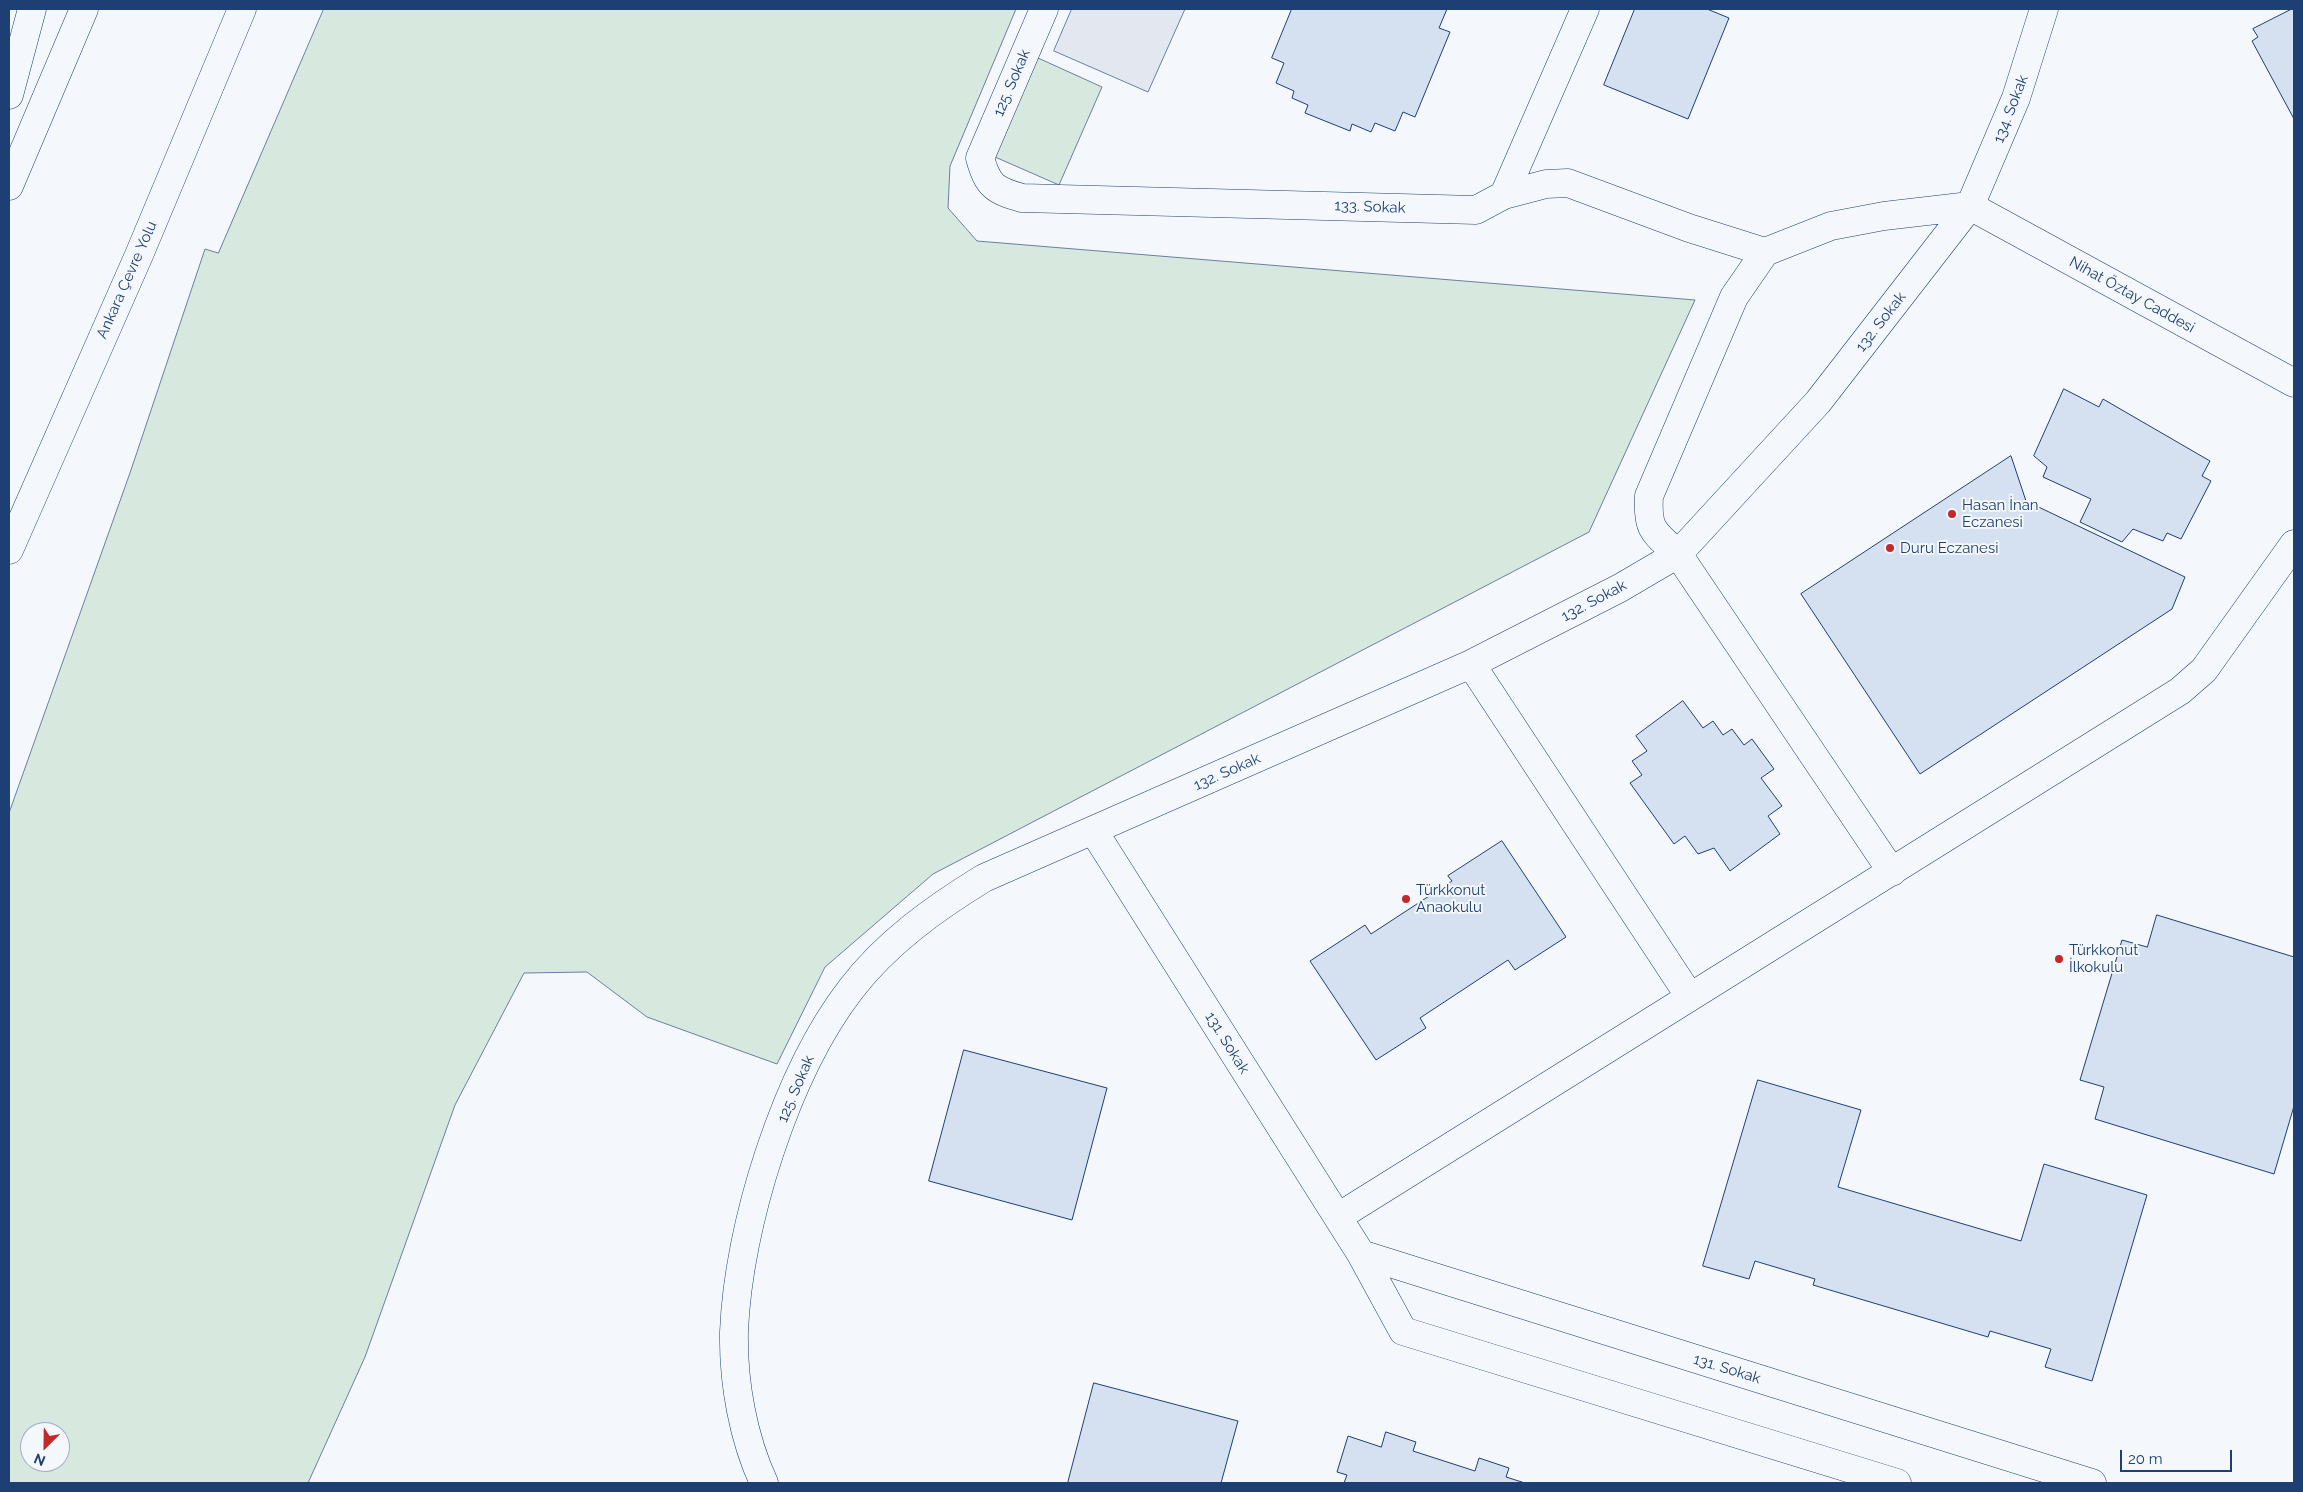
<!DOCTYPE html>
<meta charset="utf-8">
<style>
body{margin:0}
#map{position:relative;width:2303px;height:1492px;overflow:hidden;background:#f4f7fb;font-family:Raleway,sans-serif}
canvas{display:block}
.frame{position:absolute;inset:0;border:10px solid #1d3f73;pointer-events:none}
.north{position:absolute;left:20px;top:1422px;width:50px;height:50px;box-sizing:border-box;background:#f4f7fb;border:1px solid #9eadc5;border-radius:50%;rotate:203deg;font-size:14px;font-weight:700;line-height:20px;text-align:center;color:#1d3f73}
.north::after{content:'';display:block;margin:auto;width:18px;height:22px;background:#c62828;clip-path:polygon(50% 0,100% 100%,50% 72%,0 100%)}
.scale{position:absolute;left:2120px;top:1450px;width:112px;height:22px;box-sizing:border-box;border:2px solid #1d3f73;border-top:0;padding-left:6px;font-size:15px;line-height:18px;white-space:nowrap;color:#1d3f73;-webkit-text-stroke:4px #f4f7fb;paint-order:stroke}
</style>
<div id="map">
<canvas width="2303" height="1492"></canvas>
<div class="frame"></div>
<div class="north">N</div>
<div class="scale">20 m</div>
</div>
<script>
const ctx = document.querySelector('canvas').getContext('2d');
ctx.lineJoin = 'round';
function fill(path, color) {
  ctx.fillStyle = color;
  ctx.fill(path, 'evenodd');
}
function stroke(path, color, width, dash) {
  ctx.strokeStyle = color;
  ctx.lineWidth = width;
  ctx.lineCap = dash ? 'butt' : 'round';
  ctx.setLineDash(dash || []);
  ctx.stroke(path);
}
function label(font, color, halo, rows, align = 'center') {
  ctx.font = font + ' Raleway,sans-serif';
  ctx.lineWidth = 4;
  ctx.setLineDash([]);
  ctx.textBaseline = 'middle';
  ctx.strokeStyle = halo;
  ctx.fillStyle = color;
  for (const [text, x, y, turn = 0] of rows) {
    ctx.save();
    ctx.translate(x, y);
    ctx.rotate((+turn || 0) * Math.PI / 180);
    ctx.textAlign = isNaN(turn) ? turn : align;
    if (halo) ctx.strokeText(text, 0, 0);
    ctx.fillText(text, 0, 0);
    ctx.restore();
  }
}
const green = new Path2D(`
 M324,9H1016L950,166L948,208L977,241L1695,300L1589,532L933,874L825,967L777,1064L647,1017L587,972L524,973L455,1105L365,1357L308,1483H9V813L131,470L205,249L218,253ZM30,1432H60V1462H30Z
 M1038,58L1102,87L1059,185L995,157Z`);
fill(green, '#d7e8df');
stroke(green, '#687fa3', 1);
const parking = new Path2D(`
 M1072,9H1185L1148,92L1054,51Z`);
fill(parking, '#e3e8f0');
stroke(parking, '#687fa3', 1);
const building = new Path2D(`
 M1292,9H1447L1439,28L1450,32L1415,117L1403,112L1395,131L1375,123L1371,132L1352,124L1350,131L1305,113L1308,105L1292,98L1294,91L1276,83L1284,63L1272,58Z
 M1635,9H1707L1729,18L1688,119L1604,85Z
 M2292,9H2294V119L2252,41L2258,37L2253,29Z
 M2064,389L2099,407L2103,399L2210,461L2202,476L2211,481L2181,539L2167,533L2163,541L2133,529L2122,542L2080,522L2091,499L2043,477L2047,467L2034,456Z
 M2011,456L2026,501L2185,577L2172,609L1920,774L1801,594Z
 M1683,701L1703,728L1713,721L1723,735L1732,729L1744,745L1752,739L1774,769L1761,778L1782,806L1768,816L1780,834L1730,871L1714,848L1698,854L1685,836L1674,844L1630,783L1642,775L1632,761L1647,751L1636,736Z
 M1502,841L1566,937L1515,970L1508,960L1420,1018L1426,1028L1376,1060L1310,961L1365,925L1371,934L1452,881L1448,876Z
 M2157,915L2294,957V1106L2274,1174L2095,1119L2104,1087L2080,1080L2122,940L2147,947Z
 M964,1050L1107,1088L1072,1220L929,1181Z
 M1758,1080L1861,1110L1838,1187L2021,1241L2044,1164L2147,1195L2092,1381L2045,1367L2051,1349L1990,1331L1988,1337L1813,1285L1815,1279L1755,1261L1749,1279L1703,1266Z
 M1094,1383L1238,1421L1221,1483H1068Z
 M1386,1432L1416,1442L1413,1451L1475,1471L1479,1458L1509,1468L1506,1477L1525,1483H1344L1347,1475L1337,1472L1348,1436L1381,1447Z`);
fill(building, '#d5e0f0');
stroke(building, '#1d3f73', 1);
const street = new Path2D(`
 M1044,9L980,158C988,186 994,190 1022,198L1476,210L1504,195L1546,184L1568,183L1689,228L1765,252
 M1504,195L1585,9
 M1970,206L2294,383
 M1471,664L1690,997
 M1093,830L1361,1254L1403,1331L1897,1483
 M1892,872L1678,554C1654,532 1647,531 1649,496L1734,297L1765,252L1831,226L1884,216L1970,206
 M1338,1217L2180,691L2204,670L2294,544
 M1361,1254L2092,1483
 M764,1483C743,1438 733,1382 734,1332C738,1226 786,1073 851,989C886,943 935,908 984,878L1471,664L1620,588L1678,554L1818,402L1970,206L2016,98L2044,9`);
const highway = new Path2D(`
 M9,95L32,9
 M9,186L84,9
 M9,550L139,255L242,9`);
stroke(street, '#1d3f73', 29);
stroke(highway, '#1d3f73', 29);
stroke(street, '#f4f7fb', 28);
stroke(highway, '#f4f7fb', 28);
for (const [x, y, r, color] of [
 [1952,514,5,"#c62828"],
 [1890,548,5,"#c62828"],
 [1406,899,5,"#c62828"],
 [2059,959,5,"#c62828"]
]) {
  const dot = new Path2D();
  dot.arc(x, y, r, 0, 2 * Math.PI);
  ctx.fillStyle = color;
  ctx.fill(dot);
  stroke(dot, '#f4f7fb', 2);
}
label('15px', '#1d3f73', '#f4f7fb', [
 ["125. Sokak",1012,83,-67],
 ["134. Sokak",2011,109,-69],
 ["133. Sokak",1370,207,2],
 ["Ankara Çevre Yolu",127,280,-66],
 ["Nihat Öztay Caddesi",2132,295,29],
 ["132. Sokak",1881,322,-52],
 ["132. Sokak",1594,601,-28],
 ["132. Sokak",1227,772,-24],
 ["131. Sokak",1227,1043,58],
 ["125. Sokak",796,1089,-67],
 ["131. Sokak",1727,1369,17]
]);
label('15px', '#1d3f73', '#f4f7fb', [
 ["Hasan İnan",1962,505],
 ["Eczanesi",1962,522],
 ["Duru Eczanesi",1900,548],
 ["Türkkonut",1416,890],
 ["Anaokulu",1416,907],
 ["Türkkonut",2069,950],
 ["İlkokulu",2069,967]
], 'left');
</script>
